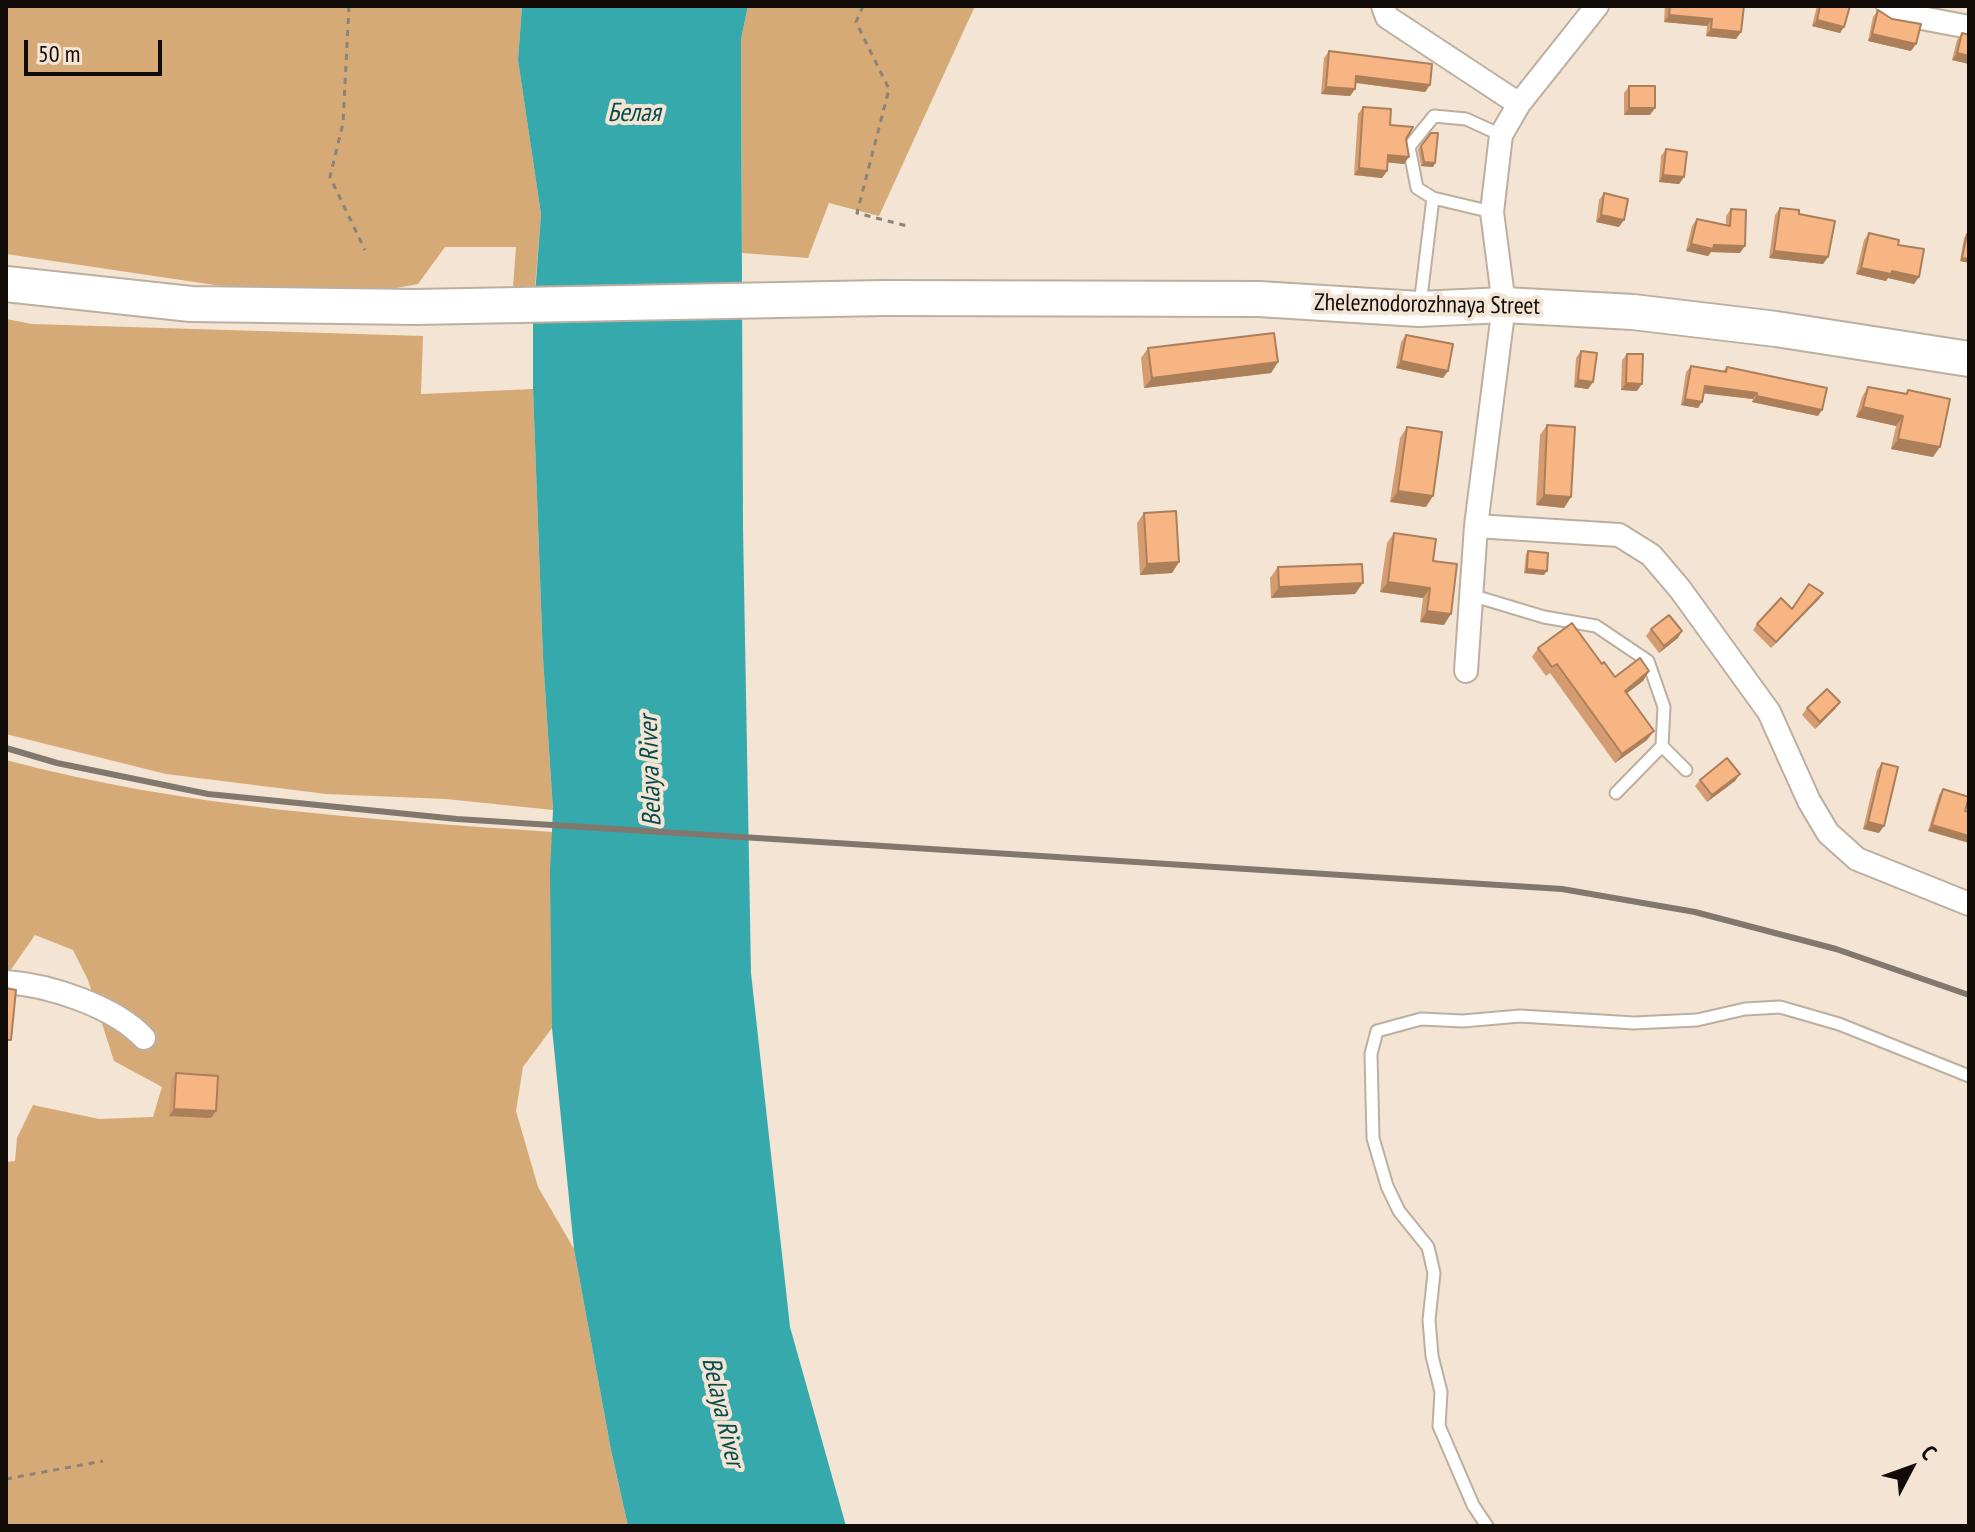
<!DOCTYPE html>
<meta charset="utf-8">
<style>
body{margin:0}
#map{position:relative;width:1975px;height:1532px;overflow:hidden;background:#f3e4d4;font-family:"PT Sans Narrow",sans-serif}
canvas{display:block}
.frame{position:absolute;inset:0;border:8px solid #110c07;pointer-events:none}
.north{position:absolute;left:1871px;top:1428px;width:80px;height:80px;-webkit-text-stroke:6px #f3e4d4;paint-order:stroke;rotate:49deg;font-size:22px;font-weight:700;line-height:32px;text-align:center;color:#110c07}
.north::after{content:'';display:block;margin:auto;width:28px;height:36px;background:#110c07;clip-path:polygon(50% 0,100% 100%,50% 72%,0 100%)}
.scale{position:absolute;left:24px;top:40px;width:138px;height:36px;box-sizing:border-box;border:4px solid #110c07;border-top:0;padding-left:10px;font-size:24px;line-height:28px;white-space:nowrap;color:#110c07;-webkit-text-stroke:6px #f3e4d4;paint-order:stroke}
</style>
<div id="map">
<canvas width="1975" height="1532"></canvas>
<div class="frame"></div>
<div class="north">С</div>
<div class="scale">50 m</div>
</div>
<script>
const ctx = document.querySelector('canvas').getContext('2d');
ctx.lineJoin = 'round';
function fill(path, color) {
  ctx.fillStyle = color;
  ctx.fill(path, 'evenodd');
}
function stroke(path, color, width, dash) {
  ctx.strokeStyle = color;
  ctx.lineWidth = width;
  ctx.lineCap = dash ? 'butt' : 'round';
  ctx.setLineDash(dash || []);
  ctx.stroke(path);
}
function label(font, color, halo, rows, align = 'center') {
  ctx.font = font + ' "PT Sans Narrow",sans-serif';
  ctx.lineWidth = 8;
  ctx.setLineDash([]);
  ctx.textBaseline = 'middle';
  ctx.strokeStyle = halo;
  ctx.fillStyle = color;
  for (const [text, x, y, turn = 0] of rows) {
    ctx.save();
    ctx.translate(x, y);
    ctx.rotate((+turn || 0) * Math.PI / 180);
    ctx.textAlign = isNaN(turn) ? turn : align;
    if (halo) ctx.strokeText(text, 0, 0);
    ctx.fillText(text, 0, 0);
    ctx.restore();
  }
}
fill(new Path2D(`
 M6,6H522L518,60L541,214L535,288L513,287L516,247H445L418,284L369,293L242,289L6,254Z
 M748,6H975L879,216L829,203L808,258L742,253L741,39Z
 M6,319L32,324L423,336L421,394L533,389L543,658L553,810L446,799L326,794L166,774L6,734Z
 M6,760C184,808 368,819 552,832V1028L523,1067L516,1111L538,1187L574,1249L611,1450L628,1526H6V1162L15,1161L17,1138L33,1105L99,1119L153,1117L162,1087L114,1061L88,980L73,950L35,935L10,971H6Z`), '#d6aa76');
fill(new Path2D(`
 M522,6H748L741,39L743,528L751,973L790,1327L846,1526H628L611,1450L574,1249L552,1028L550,872L553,810L543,658L533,389V322L541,214L518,60Z`), '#35a9ab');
const service = new Path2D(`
 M1433,198L1492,212
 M1420,305L1433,198L1417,188L1409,147L1434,116L1466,119L1501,135
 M1471,595L1544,617L1596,626L1648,661L1664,707L1662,746L1686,770
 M1616,793L1662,746
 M1487,1526L1473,1505L1439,1426L1441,1392L1432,1356L1429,1320L1434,1273L1428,1247L1399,1211L1387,1186L1373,1138L1371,1054L1377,1031L1421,1019L1463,1021L1520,1016L1634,1023L1697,1020L1745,1009L1780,1007L1839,1024L1969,1076`);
const minor = new Path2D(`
 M1383,6L1387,17L1519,104
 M1888,6L1890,12L1969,27
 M1476,526L1619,535L1651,555L1680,589L1769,712L1809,801L1828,833L1857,859L1969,904
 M1466,671L1476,526L1504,305L1492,212L1501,135L1519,104L1597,6
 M6,982C49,985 114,1006 144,1038`);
const primary = new Path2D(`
 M6,284L191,304L415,307L883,298L1259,299L1419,309L1504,305L1633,312L1776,329L1969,359`);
stroke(service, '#bdafa0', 15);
stroke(minor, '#bdafa0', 26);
stroke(primary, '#bdafa0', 38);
stroke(new Path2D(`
 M349,6L343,123L330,177L365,250
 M863,6L856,22L889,89L857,213L907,226
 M6,1479L103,1461`), '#8d8277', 3, [6, 6]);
stroke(service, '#fff', 11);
stroke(minor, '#fff', 22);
stroke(primary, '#fff', 34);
stroke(new Path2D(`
 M6,748L57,763L208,794L457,819L1562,889L1695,912L1836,949L1969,995`), '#81776c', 6);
fill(new Path2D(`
 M1665,6H1744L1741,32L1736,39L1706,36L1707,26L1664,22Z
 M1817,6H1850L1840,33L1812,26Z
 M1878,10L1911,51L1868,41L1873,17Z
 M1962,33L1969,64L1952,60L1957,40Z
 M1329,51L1430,85L1425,92L1355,83V89L1350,96L1321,94L1324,58Z
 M1629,86L1650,115H1624V93Z
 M1363,107L1390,125L1406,139L1404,164L1387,162V171L1382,178L1354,175L1358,114Z
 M1431,133L1435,163L1433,167L1421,166L1418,149Z
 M1666,149L1684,177L1679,184L1659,182L1661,156Z
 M1604,193L1619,227L1596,222L1599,200Z
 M1780,208L1799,214L1828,257L1823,264L1769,258L1775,215Z
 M1731,209L1740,253L1711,252L1708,256L1686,251L1692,226L1697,219L1726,225V216Z
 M1869,233L1898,245L1919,277L1914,284L1888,278L1886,281L1856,274L1864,240Z
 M1967,234L1969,235V263L1960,261L1964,238Z
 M1406,335L1448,371L1443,378L1396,368L1401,342Z
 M1148,348L1278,362L1271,373L1144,388L1141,358Z
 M1581,351L1593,382L1588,389L1574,387L1576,358Z
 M1627,354L1637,391L1621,390L1622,360Z
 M1691,366L1723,371L1727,367L1818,416L1752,402L1753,399L1704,393L1698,408L1681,405L1686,372Z
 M1868,387L1905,394L1908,390L1933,457L1891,449L1896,426L1856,417L1862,397Z
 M1547,425L1571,497L1564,508L1536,505L1540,435Z
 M1407,427L1426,507L1390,502L1400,438Z
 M1144,513L1179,562L1172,573L1140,575L1137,523Z
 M1394,533L1433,561L1444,625L1420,622L1423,598L1380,592L1387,543Z
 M1528,551L1544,575L1524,573L1526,554Z
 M1278,567L1355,594L1271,598L1270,578Z
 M1819,599L1771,648L1753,630L1757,624L1792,609Z
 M1651,629L1678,638L1659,653L1646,636Z
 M1538,648L1602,664L1615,677L1649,671L1643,681L1627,693L1647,740L1615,763L1550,673L1546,676L1532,657Z
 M1840,702L1835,709L1815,729L1802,715L1807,708Z
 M1882,763L1879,833L1863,829L1877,770Z
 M1700,780L1735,781L1707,802L1695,786Z
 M1943,789L1965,811L1928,831L1939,795Z
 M176,1073L216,1111L211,1118L169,1116L171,1080Z`), '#d49c70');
fill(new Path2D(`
 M1669,15L1712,19L1707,26L1664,22Z
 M1817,20L1844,27L1840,33L1812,26Z
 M1711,29L1741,32L1736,39L1706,36Z
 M1872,34L1916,44L1911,51L1868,41Z
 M1957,53L1969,56V64L1952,60Z
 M1356,76L1430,85L1425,92L1351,82Z
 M1326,87L1355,89L1350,96L1321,94Z
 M1629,108H1655L1650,115H1624Z
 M1388,155L1409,157L1404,164L1383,162Z
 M1424,162L1435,163L1433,167L1421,166Z
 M1359,168L1387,171L1382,178L1354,175Z
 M1663,175L1684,177L1679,184L1659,182Z
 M1601,215L1624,220L1619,227L1596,222Z
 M1691,244L1714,245L1745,246L1740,253L1711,252L1708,256L1686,251Z
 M1774,251L1828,257L1823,264L1769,258Z
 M1962,258L1969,259V263L1960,261Z
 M1861,268L1892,271L1919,277L1914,284L1888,278L1886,281L1856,274Z
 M1401,361L1448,371L1443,378L1396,368Z
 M1278,362L1271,373L1144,388L1152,378Z
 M1578,380L1593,382L1588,389L1574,387Z
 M1626,383L1642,384L1637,391L1621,390Z
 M1705,386L1757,393L1753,399L1700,393Z
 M1757,396L1822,410L1818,416L1752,402Z
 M1685,399L1702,402L1698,408L1681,405Z
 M1863,407L1903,416L1896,426L1856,417Z
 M1898,439L1940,447L1933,457L1891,449Z
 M1398,491L1433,496L1426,507L1390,502Z
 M1544,495L1571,497L1564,508L1536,505Z
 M1179,562L1172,573L1140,575L1147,564Z
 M1527,569L1547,571L1544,575L1524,573Z
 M1388,582L1430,588L1423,598L1380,592Z
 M1363,583L1355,594L1271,598L1279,587Z
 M1823,593L1819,599L1771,648L1776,642Z
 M1427,611L1451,614L1444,625L1420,622Z
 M1682,631L1678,638L1659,653L1664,646Z
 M1649,671L1643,681L1618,700L1625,691Z
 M1840,702L1835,709L1815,729L1820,722Z
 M1654,731L1647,740L1615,763L1622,754Z
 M1740,774L1735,781L1707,802L1712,795Z
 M1868,822L1884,826L1879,833L1863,829Z
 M1932,825L1969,836V843L1928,831Z
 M174,1109L216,1111L211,1118L169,1116Z`), '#ac7f5b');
const building = new Path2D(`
 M1670,6H1744L1741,32L1711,29L1712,19L1669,15Z
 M1820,6H1850L1844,27L1817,20Z
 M1878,10L1892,19L1921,24L1916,44L1872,34Z
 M1962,33L1969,35V56L1957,53Z
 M1329,51L1432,64L1430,85L1356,76L1355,89L1326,87Z
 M1629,86H1655V108H1629Z
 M1363,107L1391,109L1390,125L1413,127L1406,139L1409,157L1388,155L1387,171L1359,168Z
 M1431,133H1438L1435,163L1424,162L1421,146Z
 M1666,149L1687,152L1684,177L1663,175Z
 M1604,193L1628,199L1624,220L1601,215Z
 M1780,208L1799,210V214L1835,221L1828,257L1774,251Z
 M1731,209L1746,210L1745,246L1714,245L1713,249L1691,244L1697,219L1730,226Z
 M1869,233L1899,240L1898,245L1924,249L1919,277L1892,271L1891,274L1861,268Z
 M1967,234L1969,235V259L1962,258Z
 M1274,333L1278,362L1152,378L1148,348Z
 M1406,335L1453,344L1448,371L1401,361Z
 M1581,351L1597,353L1593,382L1578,380Z
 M1627,354H1643L1642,384L1626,383Z
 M1691,366L1726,372L1727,367L1827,388L1822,410L1757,396V393L1705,386L1702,402L1685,399Z
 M1868,387L1907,394L1908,390L1950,399L1940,447L1898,439L1903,416L1863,407Z
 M1547,425L1575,427L1571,497L1544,495Z
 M1407,427L1442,432L1433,496L1398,491Z
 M1176,511L1179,562L1147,564L1144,513Z
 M1394,533L1436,539L1433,561L1457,564L1451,614L1427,611L1430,588L1388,582Z
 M1528,551L1548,553L1547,571L1527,569Z
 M1362,564L1363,583L1279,587L1278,567Z
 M1809,584L1823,593L1776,642L1757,624L1781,598L1792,609Z
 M1669,615L1682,631L1664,646L1651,629Z
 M1572,623L1602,664L1604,662L1615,677L1640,658L1649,671L1625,691L1654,731L1622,754L1557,664L1552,667L1538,648Z
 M1827,689L1840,702L1820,722L1807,708Z
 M1727,758L1740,774L1712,795L1700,780Z
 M1882,763L1898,767L1884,826L1868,822Z
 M1943,789L1969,797L1965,811L1969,812V836L1932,825Z
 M6,988L16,990L11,1040H6Z
 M176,1073L218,1076L216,1111L174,1109Z`);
fill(building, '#f6b582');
stroke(building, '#ac7f5b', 2);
label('24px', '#110c07', '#f3e4d4', [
 ["Zheleznodorozhnaya Street",1427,305,1]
]);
label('italic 26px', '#074d4e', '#f3e4d4', [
 ["Белая",634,114],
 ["Belaya River",651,771,-92],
 ["Belaya River",722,1412,77]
]);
</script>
